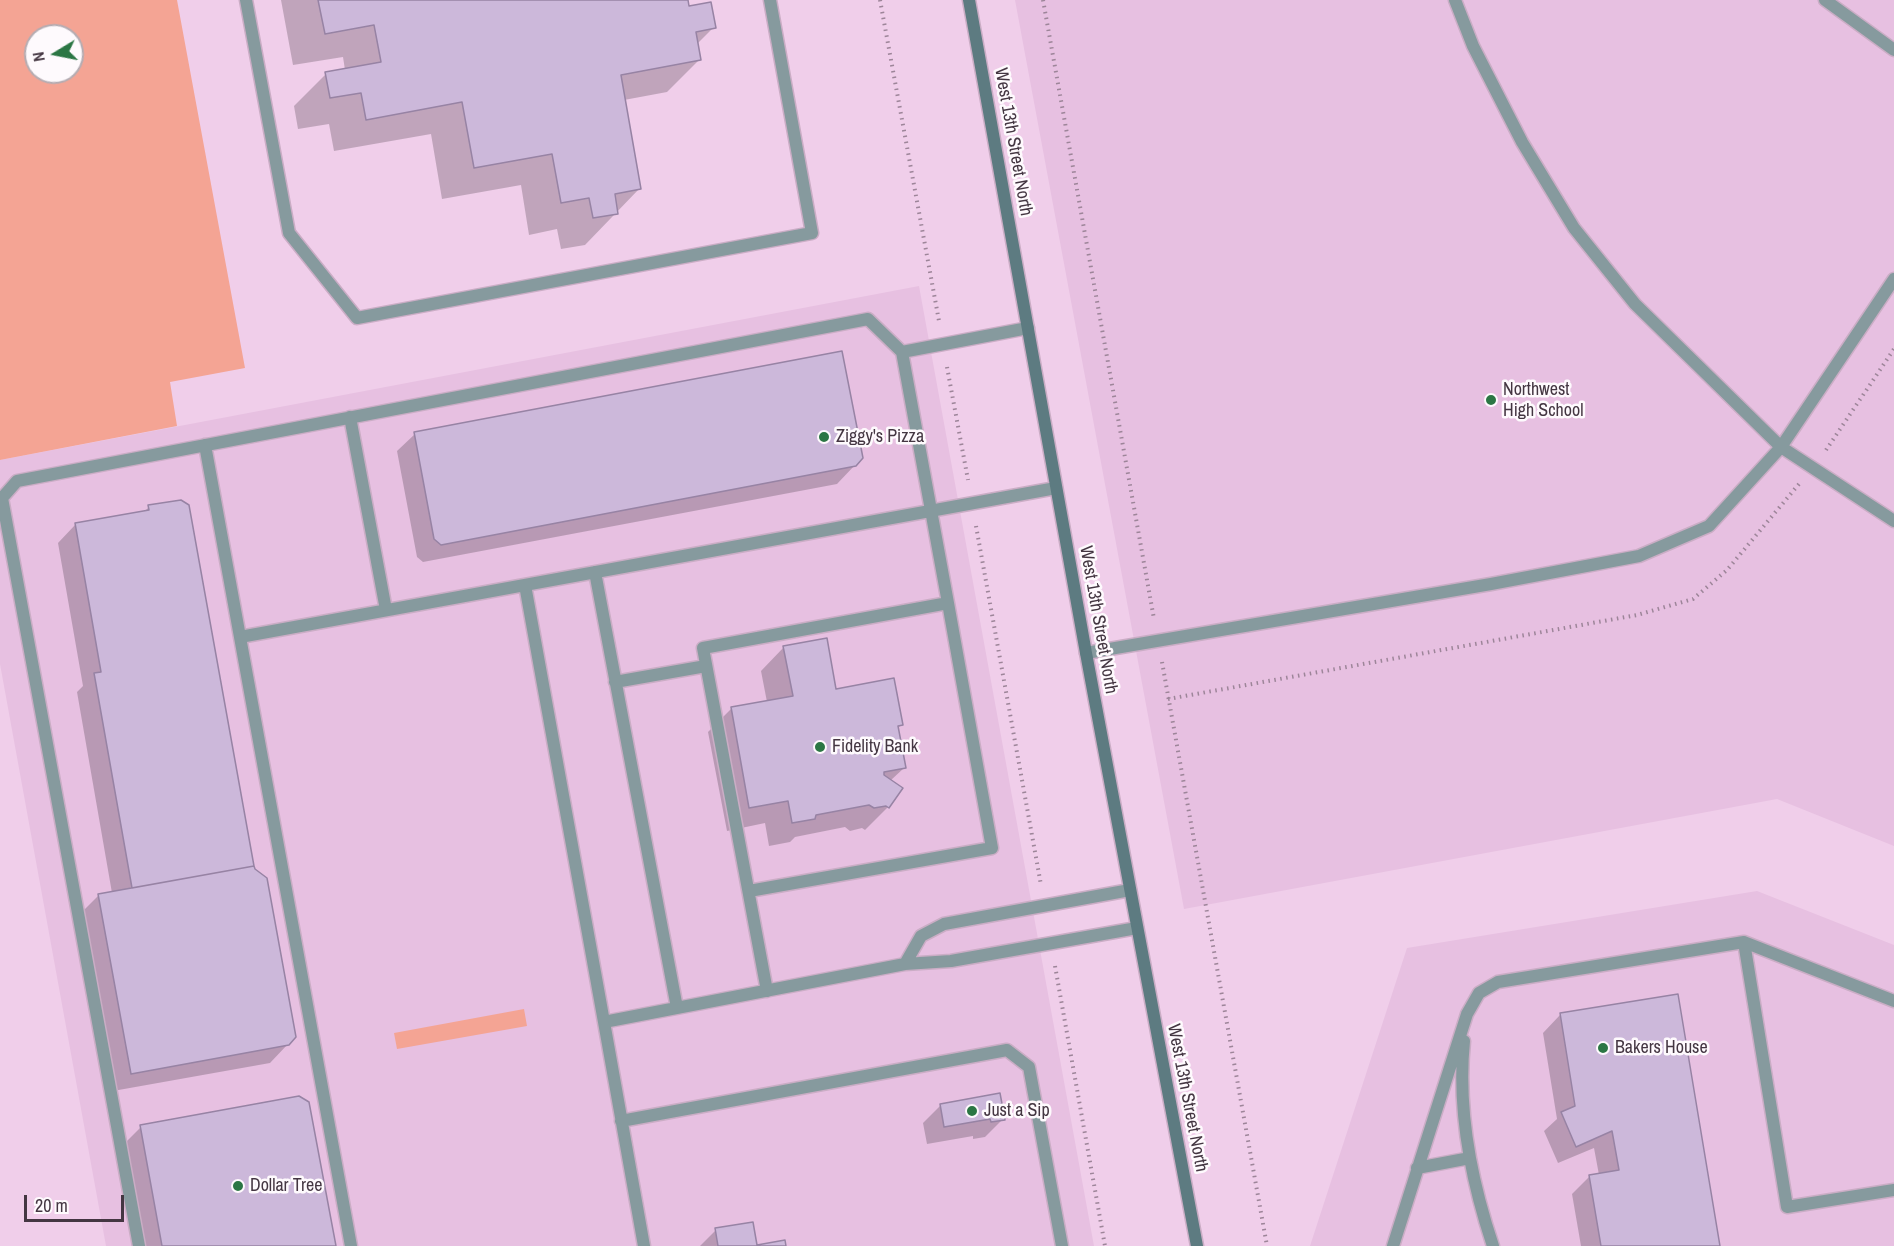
<!DOCTYPE html>
<style>
body{margin:0}
#map{position:relative;width:1894px;height:1246px;overflow:hidden;background:#f0ceea;font-family:"Archivo Narrow",sans-serif}
canvas{display:block}
.north{position:absolute;left:24px;top:24px;width:60px;height:60px;box-sizing:border-box;background:#fefafd;border:2px solid #b4acb2;border-radius:50%;rotate:260deg;font-size:16px;font-weight:700;line-height:24px;text-align:center;color:#443642}
.north::after{content:'';display:block;margin:auto;width:21px;height:27px;background:#2b7644;clip-path:polygon(50% 0,100% 100%,50% 72%,0 100%)}
.scale{position:absolute;left:24px;top:1195px;width:100px;height:27px;box-sizing:border-box;border:3px solid #443642;border-top:0;padding-left:8px;font-size:18px;line-height:21px;white-space:nowrap;color:#443642;-webkit-text-stroke:4px #fefafd;paint-order:stroke}
</style>
<div id="map">
<canvas width="1894" height="1246"></canvas>
<div class="north">N</div>
<div class="scale">20 m</div>
</div>
<script>
const ctx = document.querySelector('canvas').getContext('2d');
ctx.lineJoin = 'round';
function fill(path, color) {
  ctx.fillStyle = color;
  ctx.fill(path, 'evenodd');
}
function stroke(path, color, width, dash) {
  ctx.strokeStyle = color;
  ctx.lineWidth = width;
  ctx.lineCap = dash ? 'butt' : 'round';
  ctx.setLineDash(dash || []);
  ctx.stroke(path);
}
function label(font, color, halo, rows, align = 'center') {
  ctx.font = font + ' "Archivo Narrow",sans-serif';
  ctx.lineWidth = 5;
  ctx.setLineDash([]);
  ctx.textBaseline = 'middle';
  ctx.strokeStyle = halo;
  ctx.fillStyle = color;
  for (const [text, x, y, turn = 0] of rows) {
    ctx.save();
    ctx.translate(x, y);
    ctx.rotate((+turn || 0) * Math.PI / 180);
    ctx.textAlign = isNaN(turn) ? turn : align;
    if (halo) ctx.strokeText(text, 0, 0);
    ctx.fillText(text, 0, 0);
    ctx.restore();
  }
}
fill(new Path2D(`
 M1015,0H1894V846L1777,799L1184,909Z
 M919,286L1094,1246H106L0,664V460Z
 M1757,891L1894,945V1246H1310L1407,948Z`), '#e7c0e1');
fill(new Path2D(`
 M0,0H177L245,368L170,382L177,426L0,460ZM36,36H72V72H36Z
 M524,1009L527,1026L397,1049L394,1033Z`), '#f4a494');
fill(new Path2D(`
 M281,0H687L688,7L714,27L696,45L699,60L667,92L624,100L640,188L585,245L561,249L557,229L529,235L521,185L442,199L431,134L334,151L329,124L298,129L294,106L326,74L345,70L343,57L293,65Z
 M415,434L855,465L837,484L423,562L417,557L397,451Z
 M149,507L253,870L288,1044L270,1063L113,1091L81,913L99,895L112,893L77,692L83,686L58,543L75,525L143,513Z
 M784,647L835,690L901,725L897,729L904,768L890,781L888,807L865,830L862,828L850,831L845,827L795,837L790,842L769,846L765,823L727,831L708,732L731,709L767,702L761,671Z
 M1560,1015L1718,1246H1581L1572,1194L1590,1176L1599,1175L1594,1148L1558,1163L1544,1131L1557,1119L1543,1033Z
 M941,1105L1003,1119L985,1137L973,1139V1136L927,1144L923,1123Z
 M141,1127L334,1246H142L123,1145Z
 M716,1230L756,1246H700Z`), '#0003');
const building = new Path2D(`
 M318,0H688L689,6L711,2L716,28L696,32L701,60L621,75L641,189L615,194L618,214L593,218L589,198L561,203L552,154L474,168L462,102L366,120L361,93L330,98L325,72L381,62L374,25L325,34Z
 M842,351L863,458L856,466L441,545L434,539L414,432Z
 M181,500L189,505L254,866L132,888L94,673L101,672L75,523L149,510L148,505Z
 M827,638L836,689L894,678L903,725L898,726L906,768L884,772V775L903,788L889,808L886,806L874,808L869,805L816,815L815,819L792,823L788,801L749,808L731,707L793,696L783,646Z
 M254,866L255,869L267,878L296,1037L289,1045L131,1074L98,894Z
 M1678,994L1720,1246H1601L1589,1175L1619,1170L1612,1131L1576,1147L1561,1112L1575,1106L1560,1013Z
 M1000,1093L1005,1120L991,1122L990,1119L944,1127L940,1104Z
 M299,1096L309,1102L336,1246H162L140,1125Z
 M753,1222L757,1245L785,1240L786,1246H718L715,1228Z`);
fill(building, '#ccb8da');
stroke(building, '#9783a4', 1.5);
const lane = new Path2D(`
 M246,0L289,233L357,318L812,233L770,0
 M1455,0L1473,46L1522,142L1574,228L1635,304L1781,447L1894,521
 M1825,0L1894,50
 M350,417L386,610
 M205,445L351,1246
 M595,572L677,1008
 M525,585L604,1022
 M240,637L1056,488
 M1086,653L1491,584L1639,556L1709,526L1781,447L1894,279
 M615,682L706,666
 M749,891L992,848L948,603
 M1744,942L1787,1207L1894,1190
 M905,964L921,936L944,924L1130,890
 M767,991L703,648L948,603L902,352
 M1464,1041C1457,1110 1471,1180 1493,1246
 M621,1121L1007,1050L1029,1067L1062,1246
 M1417,1168L1470,1158
 M139,1246L2,498L17,481L868,319L902,352L1028,328
 M644,1246L604,1022L905,964L951,961L1137,928
 M1393,1246L1467,1014L1479,993L1498,982L1744,942L1894,1001`);
const secondary = new Path2D(`
 M969,0L1086,653L1197,1246`);
stroke(lane, '#caadc5', 15);
stroke(secondary, '#caadc5', 15);
stroke(new Path2D(`
 M880,0L939,321
 M1043,0L1154,619
 M947,367L968,480
 M1826,450L1894,349
 M976,526L1041,885
 M1162,662L1267,1246
 M1168,699L1637,615L1693,599L1727,570L1799,484
 M1055,966L1105,1246`), '#9d8599', 4, [1.5, 4.5]);
stroke(lane, '#869a9e', 12);
stroke(secondary, '#5d7b81', 12);
for (const [x, y, r, color] of [
 [1491,400,6,"#2b7644"],
 [824,437,6,"#2b7644"],
 [820,747,6,"#2b7644"],
 [1603,1048,6,"#2b7644"],
 [972,1111,6,"#2b7644"],
 [238,1186,6,"#2b7644"]
]) {
  const dot = new Path2D();
  dot.arc(x, y, r, 0, 2 * Math.PI);
  ctx.fillStyle = color;
  ctx.fill(dot);
  stroke(dot, '#fefafd', 2);
}
label('18px', '#443642', '#fefafd', [
 ["West 13th Street North",1013,142,80],
 ["West 13th Street North",1098,620,80],
 ["West 13th Street North",1187,1098,79]
]);
label('18px', '#443642', '#fefafd', [
 ["Northwest",1503,390],
 ["High School",1503,411],
 ["Ziggy's Pizza",836,437],
 ["Fidelity Bank",832,747],
 ["Bakers House",1615,1048],
 ["Just a Sip",984,1111],
 ["Dollar Tree",250,1186]
], 'left');
</script>
